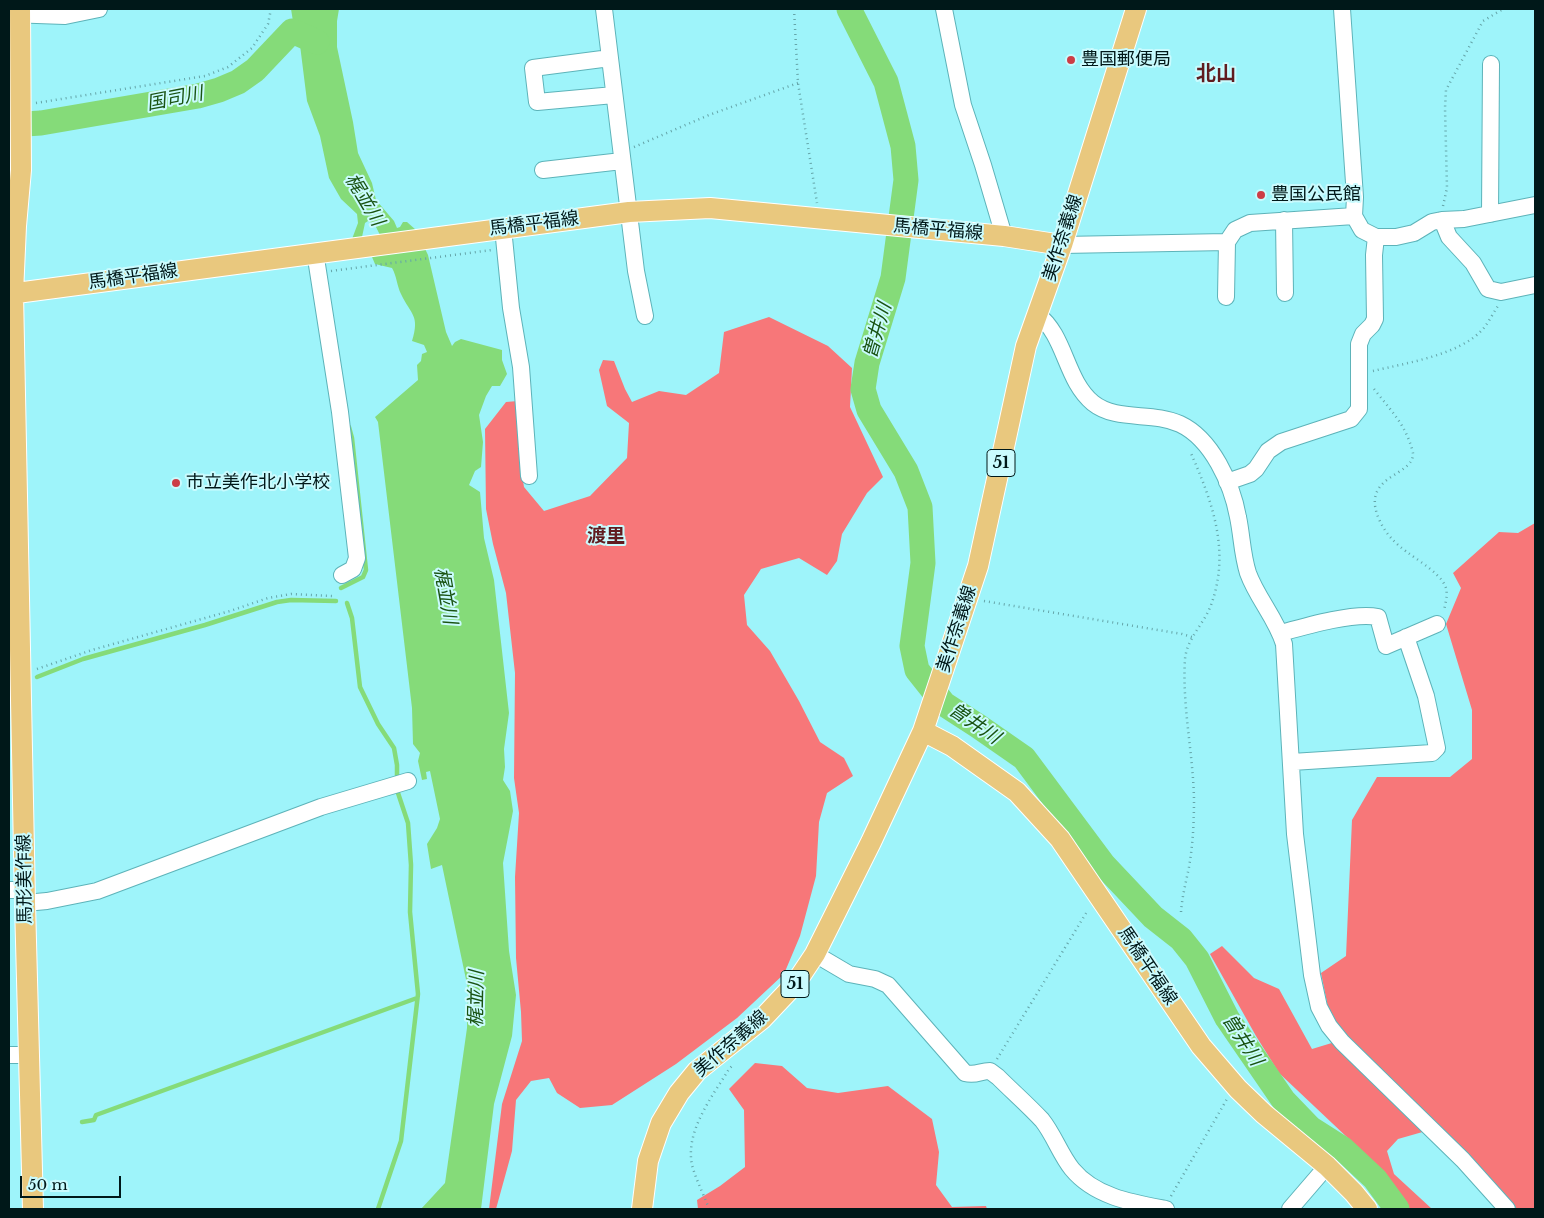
<!DOCTYPE html>
<meta charset="utf-8">
<style>
body{margin:0}
#map{position:relative;width:1544px;height:1218px;overflow:hidden;background:#9ef4fa;font-family:"Libre Baskerville",serif}
canvas{display:block}
.frame{position:absolute;inset:0;border:10px solid #001819;pointer-events:none}
.scale{position:absolute;left:20px;top:1176px;width:101px;height:22px;box-sizing:border-box;border:2px solid #001819;border-top:0;padding-left:6px;font-size:15px;line-height:18px;white-space:nowrap;color:#001819;-webkit-text-stroke:4px #cafbfe;paint-order:stroke}
</style>
<div id="map">
<canvas width="1544" height="1218"></canvas>
<div class="frame"></div>
<div class="scale">50 m</div>
</div>
<script>
const ctx = document.querySelector('canvas').getContext('2d');
ctx.lineJoin = 'round';
function fill(path, color) {
  ctx.fillStyle = color;
  ctx.fill(path, 'evenodd');
}
function stroke(path, color, width, dash) {
  ctx.strokeStyle = color;
  ctx.lineWidth = width;
  ctx.lineCap = dash ? 'butt' : 'round';
  ctx.setLineDash(dash || []);
  ctx.stroke(path);
}
function label(font, color, halo, rows, align = 'center') {
  ctx.font = font + ' "Libre Baskerville","Noto Sans JP",serif';
  ctx.lineWidth = 4;
  ctx.setLineDash([]);
  ctx.textBaseline = 'middle';
  ctx.strokeStyle = halo;
  ctx.fillStyle = color;
  for (const [text, x, y, turn = 0] of rows) {
    ctx.save();
    ctx.translate(x, y);
    ctx.rotate((+turn || 0) * Math.PI / 180);
    ctx.textAlign = isNaN(turn) ? turn : align;
    if (halo) ctx.strokeText(text, 0, 0);
    ctx.fillText(text, 0, 0);
    ctx.restore();
  }
}
fill(new Path2D(`
 M769,317L828,346L852,368L850,407L883,477L867,493L842,534L837,561L827,575L799,558L761,569L744,595L747,625L770,651L799,701L820,742L844,758L853,776L827,793L819,822L816,876L800,936L784,974L737,1018L676,1064L612,1105L580,1108L557,1093L549,1078L531,1081L516,1100L512,1151L496,1209H489L502,1104L522,1041L521,1012L516,958L515,877L519,813L514,778L515,673L506,593L493,544L486,509L485,429L506,402L518,401L520,463L524,487L544,511L590,496L627,458L629,423L607,406L599,370L603,360L614,361L625,389L632,402L659,391L686,395L719,373L724,332Z
 M1535,523V1209H1517L1478,1165L1426,1131L1398,1139L1387,1151L1394,1174L1432,1209H1405L1385,1179L1350,1140L1279,1073L1256,1036L1210,954L1222,946L1254,978L1279,989L1312,1049L1335,1042L1321,973L1346,956L1352,820L1377,777H1450L1472,759V710L1446,624L1461,588L1453,573L1499,532L1518,533Z
 M755,1063L782,1066L807,1088L838,1093L888,1086L932,1119L939,1152L936,1185L952,1207L986,1206L987,1209H698L697,1200L720,1186L745,1167L744,1110L729,1089Z`), '#f77779');
fill(new Path2D(`
 M291,9H339L337,21V47L353,122L358,153L372,183L376,200L394,221L397,228L400,227L403,222H407L416,230L428,255L446,332L452,346L455,342L461,339L502,350V360L507,374L500,386H492L486,396L479,415L483,442L481,467L475,471L469,485L480,492L484,538L494,580L509,713L504,749L505,767L503,780L510,791L513,811L503,863L509,951L516,995L512,1036L494,1104L481,1209H421L445,1183L467,1028L468,989L442,865L431,869L427,844L437,828L440,819L430,771L426,772L427,779L422,780L418,761L420,753L413,744L412,708L378,422L375,417L418,380L417,365L421,361L422,354L427,352L424,345L412,341C420,315 411,315 401,294C397,286 397,277 392,268L375,264L372,257L380,235L375,225L368,221L365,223L362,237L352,239L358,223L357,214L341,199L329,178L320,136L307,101L300,45L296,40Z`), '#85db79');
stroke(new Path2D(`
 M341,588L363,577L366,570L352,438L349,427
 M347,603L352,618L360,687L378,724L394,748L397,765V778
 M37,677L83,659L205,625L277,602L291,600L336,601
 M82,1122L94,1120L96,1115L417,998
 M378,1209L401,1141L418,994L410,912L411,865L408,823L397,790`), '#85db79', 4.5);
stroke(new Path2D(`
 M849,9L886,82L903,146L906,180L893,278L867,363L863,389L869,410L906,471L920,507L923,563L912,646L917,670L944,704L978,726L1024,758L1103,864L1153,917L1181,939L1197,959L1227,1018L1284,1101L1310,1128L1343,1149L1375,1179L1397,1209
 M9,125L41,123L198,96L219,90L238,82L255,70L292,31L317,42`), '#85db79', 25);
const minor = new Path2D(`
 M604,9L636,271L645,316
 M944,9L963,105L983,165L1004,236
 M1342,9L1355,197L1354,216L1362,230L1376,237H1396L1414,233L1432,222L1442,220L1464,219L1535,205
 M9,14L65,16L99,9
 M610,58L533,68L537,102L614,95
 M543,170L622,161
 M1490,214L1491,64
 M1284,220L1285,293
 M1442,220L1449,237L1473,263L1488,289L1501,292L1535,285
 M503,228L511,308L521,367L529,476
 M1227,242L1235,230L1250,223L1354,216
 M1062,245L1227,242L1226,297
 M315,252L340,412L357,558L353,569L342,575
 M1037,314C1066,336 1065,380 1093,403C1117,422 1152,411 1180,424C1212,439 1232,484 1238,517C1242,536 1242,554 1248,573C1257,598 1276,618 1284,644L1295,834L1312,975L1319,1007L1329,1026L1342,1042L1463,1160L1507,1209
 M1227,482L1250,474L1256,469L1268,451L1281,442L1351,419L1359,409V344L1363,334L1372,325L1375,319L1374,255L1376,237
 M1281,633C1306,626 1354,612 1378,617L1386,646L1437,624
 M1292,762L1432,753L1437,748L1426,696L1406,637
 M9,890H25
 M25,903L47,901L97,891L321,807L408,781
 M815,954L849,974L875,979L888,985L965,1073C976,1076 980,1071 990,1071L998,1077C1012,1091 1028,1105 1042,1120C1054,1135 1060,1154 1072,1169C1095,1197 1133,1203 1166,1209
 M9,1055H30
 M1290,1209L1327,1166`);
const major = new Path2D(`
 M20,9L21,170L16,226L13,293L25,903L33,1209
 M9,294L629,212L710,208L1004,236L1062,245
 M923,731L952,746L1017,792L1060,839L1201,1046L1238,1089L1264,1114L1327,1166L1354,1193L1367,1209
 M642,1209L648,1161L661,1123L679,1093L697,1071L762,1019L795,984L815,954L871,842L923,731L978,566L1026,346L1062,245L1136,9`);
stroke(minor, '#5db3b9', 18);
stroke(major, '#fff', 22);
stroke(new Path2D(`
 M794,9L798,83L817,203
 M36,103L205,76L228,67L252,48L268,24L271,9
 M634,147L709,115L798,83
 M1443,206L1447,188L1445,108L1446,90L1483,21L1503,9
 M331,271L492,250
 M1373,371C1406,363 1460,355 1483,329C1489,322 1493,313 1498,306
 M1374,389C1388,407 1403,422 1410,443C1411,446 1413,451 1413,454C1413,476 1364,475 1377,514C1380,523 1386,533 1393,540C1405,554 1441,571 1446,588C1448,596 1445,604 1444,611
 M984,601L1182,634L1192,637
 M37,669L92,650L230,611L268,598L291,594L332,596
 M1181,912C1182,897 1186,882 1189,867C1193,844 1194,822 1194,799C1193,752 1182,706 1185,659C1187,638 1204,624 1211,605C1231,551 1212,501 1190,451
 M997,1059L1088,910
 M1171,1196L1227,1099
 M709,1209C704,1195 696,1180 692,1165C685,1131 712,1097 729,1069L733,1065`), '#65a5a9', 2.5, [1, 4]);
stroke(minor, '#fff', 16);
stroke(major, '#e9c87e', 20);
for (const [x, y, r, color] of [
 [1071,60,5,"#cc3d46"],
 [1261,195,5,"#cc3d46"],
 [176,483,5,"#cc3d46"]
]) {
  const dot = new Path2D();
  dot.arc(x, y, r, 0, 2 * Math.PI);
  ctx.fillStyle = color;
  ctx.fill(dot);
  stroke(dot, '#cafbfe', 2);
}
for (const [x, y, w] of [
 [1001,463,28],
 [795,984,28]
]) {
  const box = new Path2D();
  box.roundRect(x - w / 2, y - 13.5, w, 27, 4);
  ctx.fillStyle = '#cafbfe';
  ctx.fill(box);
  stroke(box, '#001819', 1);
}
label('bold 16px', '#001819', null, [
 ["51",1001,463],
 ["51",795,984]
]);
label('18px', '#001819', '#cafbfe', [
 ["豊国郵便局",1081,60],
 ["豊国公民館",1271,195],
 ["市立美作北小学校",186,483]
], 'left');
label('18px', '#001819', '#cafbfe', [
 ["馬橋平福線",534,224,-7],
 ["馬橋平福線",938,230,5],
 ["美作奈義線",1063,238,-72],
 ["馬橋平福線",133,277,-8],
 ["美作奈義線",957,629,-72],
 ["馬形美作線",25,879,-91],
 ["馬橋平福線",1147,966,56],
 ["美作奈義線",731,1044,-41]
]);
label('italic 19px', '#1a5312', '#cafbfe', [
 ["国司川",175,99,-11],
 ["梶並川",364,200,59],
 ["曽井川",878,331,-74],
 ["梶並川",445,596,80],
 ["曽井川",974,724,34],
 ["梶並川",477,999,-89],
 ["曽井川",1242,1040,57]
]);
label('bold 19px', '#601b1f', '#cafbfe', [
 ["渡里",606,537]
]);
label('bold 20px', '#601b1f', '#cafbfe', [
 ["北山",1216,74]
]);
</script>
